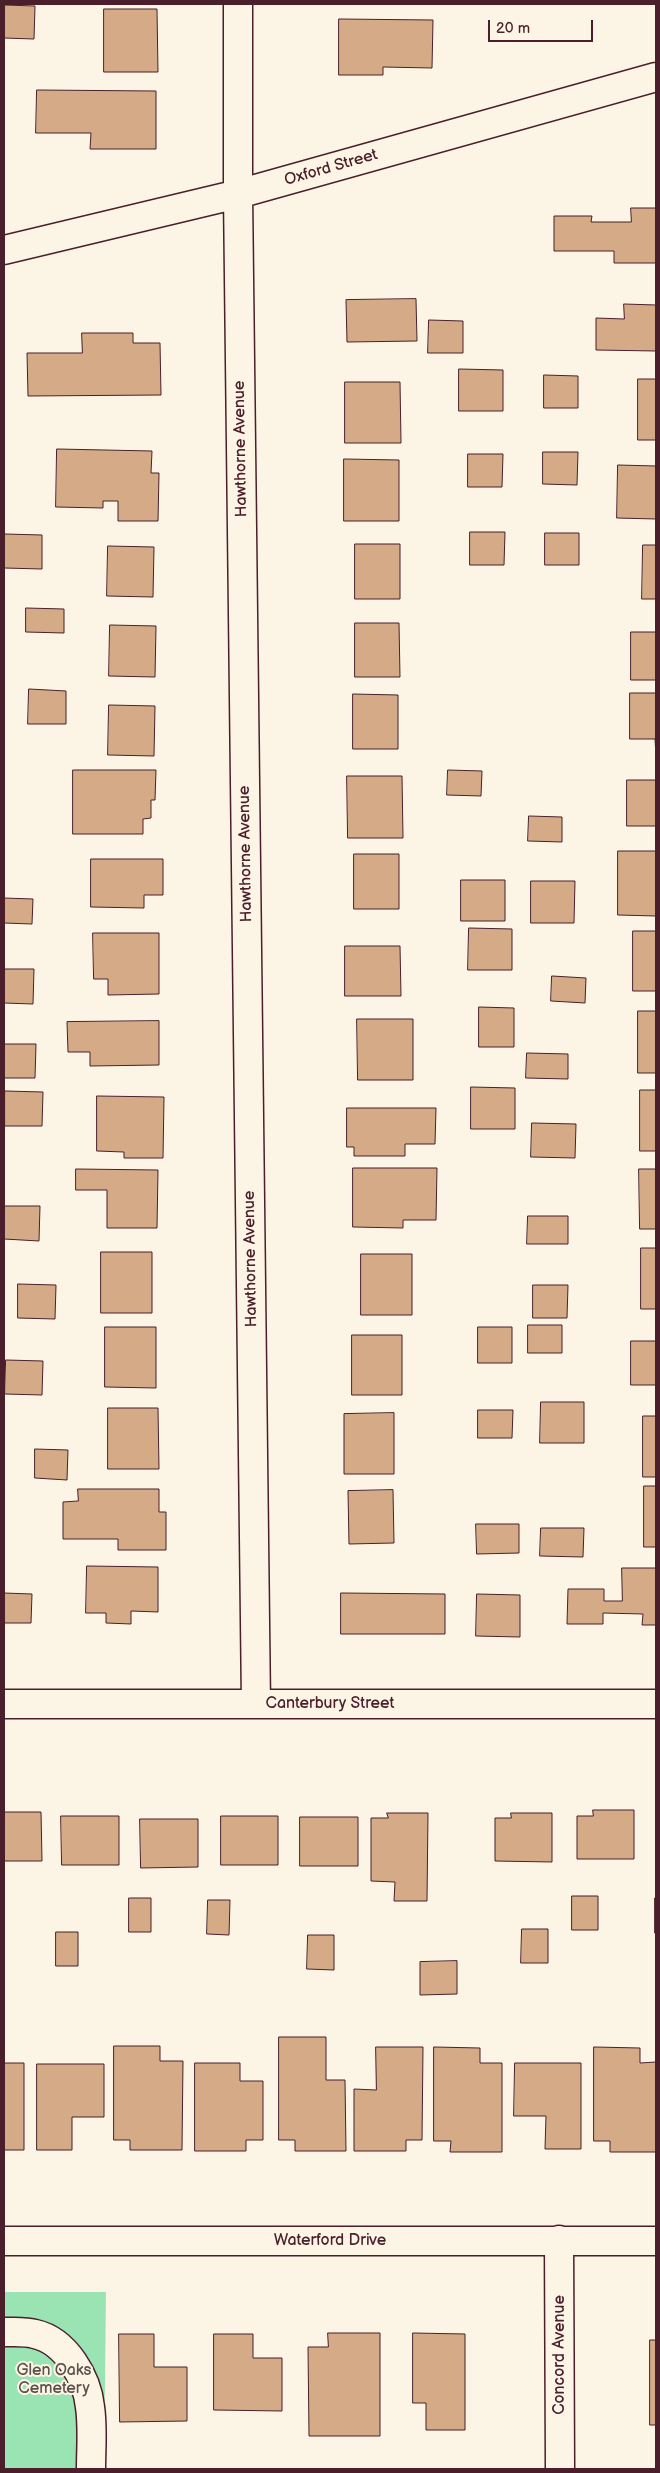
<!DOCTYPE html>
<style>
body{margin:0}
#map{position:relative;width:660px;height:2473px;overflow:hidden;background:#fcf5e5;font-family:"Balsamiq Sans",sans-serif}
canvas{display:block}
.frame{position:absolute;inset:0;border:5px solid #4a1f2b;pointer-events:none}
.scale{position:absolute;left:488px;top:20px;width:105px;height:22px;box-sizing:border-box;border:2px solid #4a1f2b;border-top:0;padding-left:6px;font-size:15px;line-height:18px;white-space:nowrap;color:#4a1f2b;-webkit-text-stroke:4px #fcf5e5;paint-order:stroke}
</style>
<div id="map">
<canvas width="660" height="2473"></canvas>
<div class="frame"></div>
<div class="scale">20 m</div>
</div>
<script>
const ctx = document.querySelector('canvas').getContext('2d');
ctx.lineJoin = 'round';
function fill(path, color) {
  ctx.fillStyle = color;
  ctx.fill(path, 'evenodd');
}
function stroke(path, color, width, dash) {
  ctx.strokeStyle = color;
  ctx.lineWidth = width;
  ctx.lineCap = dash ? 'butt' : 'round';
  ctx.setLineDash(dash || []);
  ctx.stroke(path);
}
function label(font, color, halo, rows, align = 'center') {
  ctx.font = font + ' "Balsamiq Sans",sans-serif';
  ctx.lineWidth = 4;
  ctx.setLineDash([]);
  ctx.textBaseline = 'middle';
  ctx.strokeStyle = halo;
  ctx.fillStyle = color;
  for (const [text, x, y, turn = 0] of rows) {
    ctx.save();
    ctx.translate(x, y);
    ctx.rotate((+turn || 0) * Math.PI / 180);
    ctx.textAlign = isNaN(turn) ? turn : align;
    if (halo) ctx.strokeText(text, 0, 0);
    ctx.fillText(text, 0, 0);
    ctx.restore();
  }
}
fill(new Path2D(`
 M4,2292H106L104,2469H4Z`), '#9ae3b2');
const building = new Path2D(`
 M4,5L35,6L34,39L4,38Z
 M104,9H157L158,72H104Z
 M339,19L433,20L432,68L383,67V75H339Z
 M37,90L156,91V149H90L91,133H36Z
 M631,208H656V263H614V251H554V216H592L591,222H631Z
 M416,299L417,341L347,342L346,300Z
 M624,304L656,305V351L596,350V318L624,319Z
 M429,320L463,321V353H428Z
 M82,333H133V343H160L161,395L28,396L27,353H82Z
 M459,369L503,370V411H459Z
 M544,375L578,376V408H544Z
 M638,379H656V440H638Z
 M345,382H400L401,443H345Z
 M57,449L152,451L151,473H159L158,521H118V501H103V508L56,507Z
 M543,452H578L577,485L543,484Z
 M468,454H503L502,487H468Z
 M344,459L399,460V521H344Z
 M618,465L656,466V519L617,518Z
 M470,532H505L504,565H470Z
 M545,533H579V565H545Z
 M5,534L42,535V569L4,568Z
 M355,544H400V599H355Z
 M643,545H656V599H642Z
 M108,546L154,547L153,597L107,596Z
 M26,608L64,609V633L26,632Z
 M355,623H399L400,677H355Z
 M110,625L156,626L155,677L109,676Z
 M631,632H656V680H631Z
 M29,689L66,691V724H28Z
 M630,693H656V756L655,739H630Z
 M353,694L398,695V749H353Z
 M109,705L155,706L154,756L108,755Z
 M73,770H156L155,800H151V818L143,819V834H73Z
 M448,770L482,771L481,796L447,795Z
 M347,776H402L403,838H348Z
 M627,780H656V826H627Z
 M529,816L562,817V842L528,841Z
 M618,851H656V916L618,915Z
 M354,854H399V909H354Z
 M91,859H163V895H144V908L91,907Z
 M461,880H505V921H461Z
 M531,881H575L574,923H531Z
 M4,898L33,899L32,924L4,923Z
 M469,928L512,929V970H468Z
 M633,931H656V991H633Z
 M93,933H159V994L108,995V979H94Z
 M345,946H400L401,996H345Z
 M4,969H34L33,1004L4,1003Z
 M552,976L586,978L585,1003L551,1001Z
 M479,1007L514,1008V1047H479Z
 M638,1011H656V1073H638Z
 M357,1019H413V1080H358Z
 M159,1021V1065L90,1066V1052H68L67,1022Z
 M4,1044H36L35,1078H4Z
 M527,1053L568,1054V1079L526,1078Z
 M471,1087L515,1088V1129H471Z
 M640,1090H656V1151H640Z
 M5,1091L43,1092L42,1126H5Z
 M97,1096L164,1097L163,1158H124V1152L97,1151Z
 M347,1108H436L435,1144H405V1156H354V1147H347Z
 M532,1123L576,1124L575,1158L531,1157Z
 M353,1168H437L436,1220H403V1228L353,1227Z
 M76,1169L158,1170L157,1228H107V1190H76Z
 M639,1169H656V1229H640Z
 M4,1206H40L39,1241L4,1239Z
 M528,1216H568V1244H527Z
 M641,1248H656V1309H641Z
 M101,1252H152V1313H101Z
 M361,1254H412V1315H361Z
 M18,1284L56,1285L55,1319L18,1318Z
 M533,1285H568L567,1318H533Z
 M528,1325H562V1353H528Z
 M105,1327H156V1388L105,1387Z
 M478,1327H512V1363H478Z
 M352,1335H402V1395H352Z
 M631,1341H656V1385H631Z
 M6,1360L43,1361L42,1395L5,1394Z
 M541,1402H584V1443H540Z
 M108,1408H158L159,1469H108Z
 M478,1410H513L512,1438H478Z
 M394,1413V1474H344V1414Z
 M643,1416H656V1477H643Z
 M35,1449L68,1450L67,1480L35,1478Z
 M644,1486H656V1547H644Z
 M78,1489H159V1512H166V1550H118V1539H63V1502L78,1501Z
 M393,1490L394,1543L349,1544L348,1491Z
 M476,1524H519V1553L477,1554Z
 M541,1528H584L583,1557L540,1556Z
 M87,1566L158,1567V1612L131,1611V1624L106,1623V1613H86Z
 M622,1568H656V1625H642L643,1614L603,1613V1624H567L568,1589H604V1601H622Z
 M4,1593L32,1594L31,1623H4Z
 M341,1593L445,1594V1634H341Z
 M477,1594L520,1595V1637L476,1636Z
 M593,1810H634V1859H577V1816H593Z
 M4,1812H41L42,1861H4Z
 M387,1813H428L427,1901H394L395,1882L371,1881V1818H388Z
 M511,1813H552V1862L495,1861V1818H511Z
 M61,1816H119V1865H62Z
 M221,1816H278V1865H221Z
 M300,1817H358V1866H300Z
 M140,1819H198V1867L141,1868Z
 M572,1896H598V1930H572Z
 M129,1898H151V1932H129Z
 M655,1898H656V1933H655Z
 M208,1900H230L229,1935L207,1934Z
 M522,1929H548V1963H521Z
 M56,1932H78V1966H56Z
 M308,1935H334V1970L307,1969Z
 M457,1961V1994L420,1995V1962Z
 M279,2037H326V2080H345L346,2151H295V2140H279Z
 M114,2046H160V2061H183L182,2150H130V2140H114Z
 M376,2047H423L422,2140H406V2151H354V2089L376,2090Z
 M434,2047L480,2048V2063H502V2152H450L451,2141H434Z
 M594,2047L640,2048V2063L656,2062V2152H610V2141H594Z
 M4,2063H24V2150H4Z
 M195,2063H240V2081H263V2140H246V2151H195Z
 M515,2063H581V2149H545L546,2116H514Z
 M37,2064H104V2117H72V2150H37Z
 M328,2333H380V2436H309L308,2347H328Z
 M413,2333L465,2334V2430H426V2403H413Z
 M119,2334H154V2367H187V2421L120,2422Z
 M214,2334H253V2358H282V2411L214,2410Z
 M650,2340H656V2425H650Z`);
fill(building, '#d5ab87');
stroke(building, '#4a1f2b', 1);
const minor = new Path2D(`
 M238,4V194L256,1704
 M4,250L238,194L656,77
 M4,1704H656
 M559,2240L560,2469
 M4,2241H656
 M4,2332C14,2332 25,2331 35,2334C66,2341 87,2378 90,2407C93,2427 91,2449 91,2469`);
stroke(minor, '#4a1f2b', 31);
stroke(minor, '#fcf5e5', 28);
label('16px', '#4a1f2b', '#fcf5e5', [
 ["Oxford Street",331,168,-16],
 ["Hawthorne Avenue",241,449,-91],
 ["Hawthorne Avenue",246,854,-91],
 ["Hawthorne Avenue",251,1259,-91],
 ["Canterbury Street",330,1704],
 ["Waterford Drive",330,2241],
 ["Concord Avenue",560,2355,-90]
]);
label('16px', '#5e504d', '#fcf5e5', [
 ["Glen Oaks",54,2371],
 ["Cemetery",54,2389]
]);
</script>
